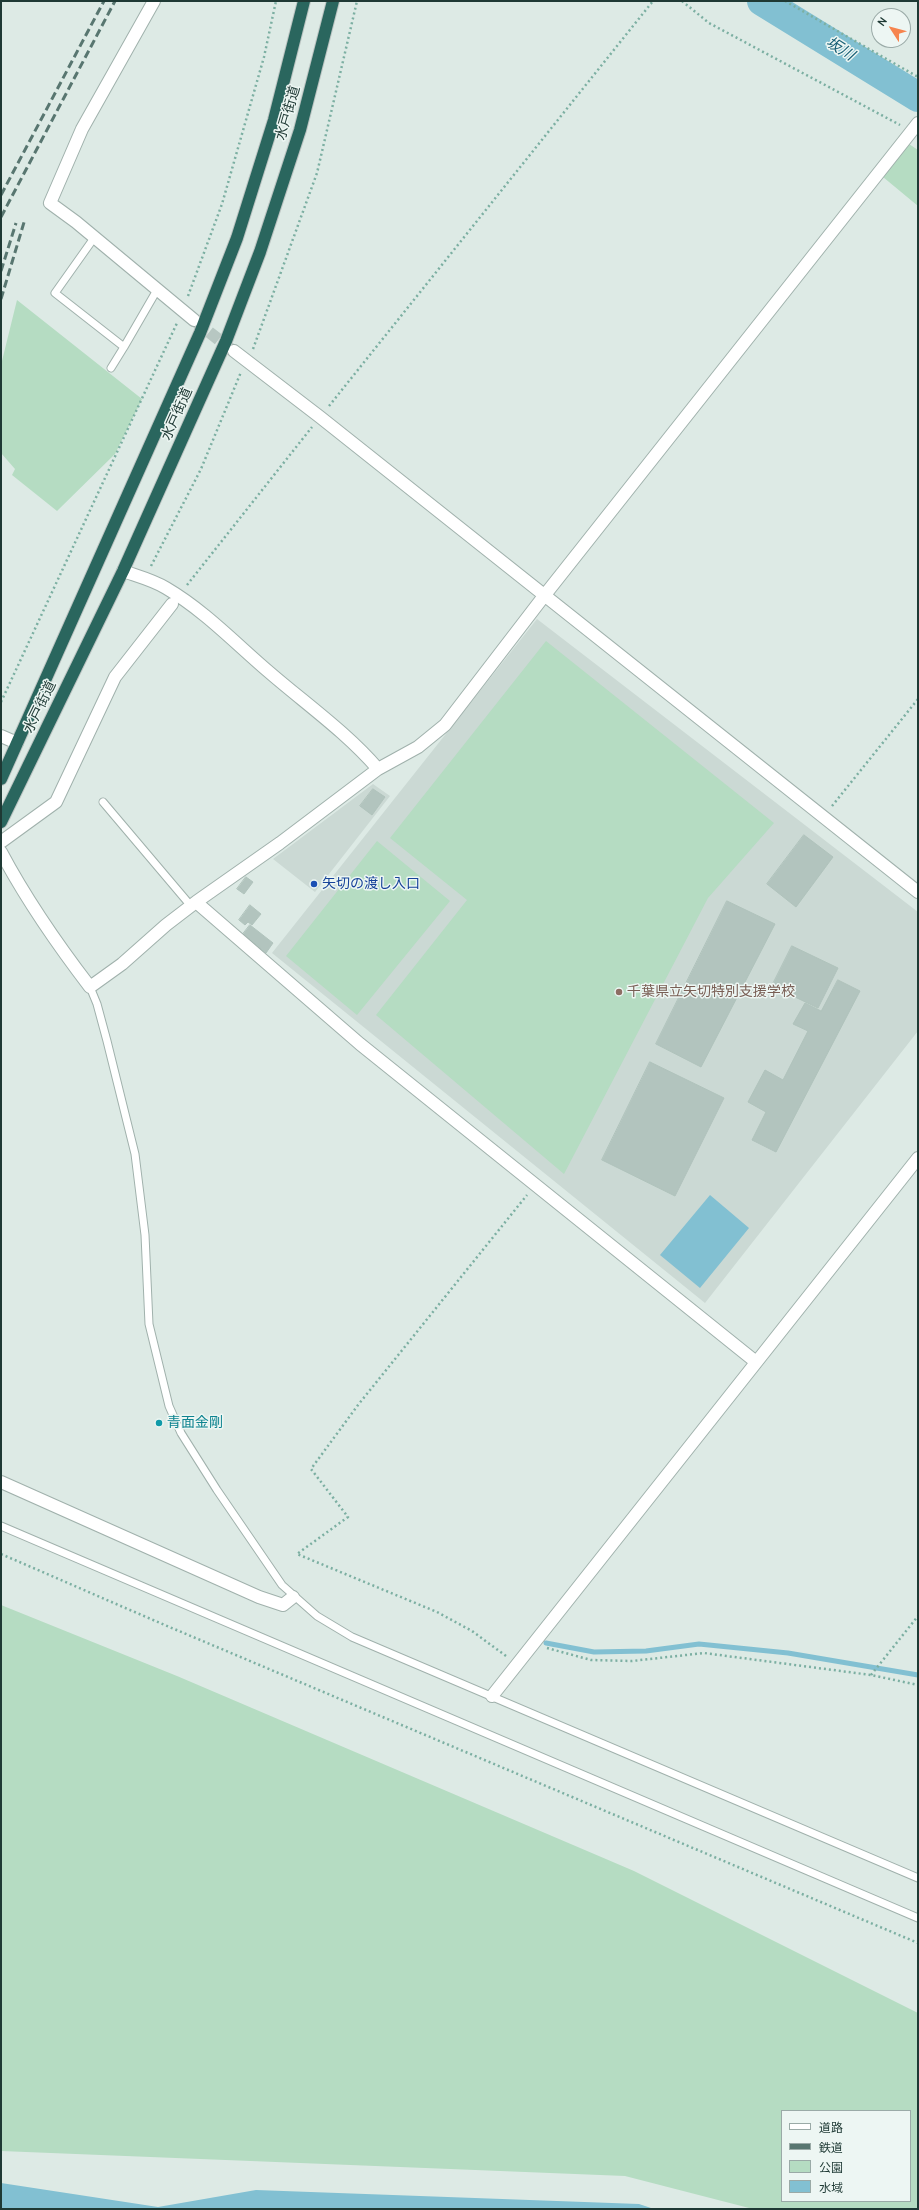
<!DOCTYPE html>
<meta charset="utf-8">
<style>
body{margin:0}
#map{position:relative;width:919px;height:2210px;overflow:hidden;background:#ddeae5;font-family:Cabin,"Noto Sans JP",sans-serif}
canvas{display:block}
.frame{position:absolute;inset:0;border:2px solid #1e3934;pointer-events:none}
.legend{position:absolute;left:781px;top:2110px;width:130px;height:92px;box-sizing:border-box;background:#edf6f3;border:1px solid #9aaaa7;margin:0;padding:5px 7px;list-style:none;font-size:12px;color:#1e3934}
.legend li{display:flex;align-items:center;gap:8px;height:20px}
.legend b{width:20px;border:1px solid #9aaaa7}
.north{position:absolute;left:871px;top:8px;width:40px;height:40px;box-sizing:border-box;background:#edf6f3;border:1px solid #9aaaa7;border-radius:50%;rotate:306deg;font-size:11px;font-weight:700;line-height:16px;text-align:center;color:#1e3934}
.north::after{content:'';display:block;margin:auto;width:14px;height:18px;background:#f6844e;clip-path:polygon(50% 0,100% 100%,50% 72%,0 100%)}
</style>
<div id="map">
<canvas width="919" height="2210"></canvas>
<div class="frame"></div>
<ul class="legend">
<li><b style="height:5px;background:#fff"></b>道路</li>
<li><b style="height:5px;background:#587670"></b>鉄道</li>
<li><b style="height:11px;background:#b5dcc2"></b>公園</li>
<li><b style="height:11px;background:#82c0d2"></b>水域</li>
</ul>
<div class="north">N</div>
</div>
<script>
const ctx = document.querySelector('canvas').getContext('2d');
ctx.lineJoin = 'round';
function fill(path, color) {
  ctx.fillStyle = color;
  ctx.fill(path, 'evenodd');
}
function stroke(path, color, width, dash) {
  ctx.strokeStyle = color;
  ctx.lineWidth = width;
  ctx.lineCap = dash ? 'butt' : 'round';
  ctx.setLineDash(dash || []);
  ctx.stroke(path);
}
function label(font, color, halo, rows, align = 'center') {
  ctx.font = font + ' Cabin,"Noto Sans JP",sans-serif';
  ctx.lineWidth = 3;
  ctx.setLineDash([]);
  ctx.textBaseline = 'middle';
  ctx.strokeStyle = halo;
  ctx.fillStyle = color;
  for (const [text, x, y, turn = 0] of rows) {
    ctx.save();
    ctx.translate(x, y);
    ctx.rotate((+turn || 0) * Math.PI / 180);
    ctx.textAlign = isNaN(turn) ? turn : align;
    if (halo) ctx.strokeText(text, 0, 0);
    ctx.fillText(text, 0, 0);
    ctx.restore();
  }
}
fill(new Path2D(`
 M537,619L918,912V1031L705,1303L272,953Z
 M373,784L390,796L315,892L273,859Z`), '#cbd9d4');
fill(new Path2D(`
 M909,144L918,150V206L883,177Z
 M17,300L142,399L115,454L57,511L12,475L15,469L1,453V365Z
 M546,641L774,823L708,898L564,1174L376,1015L467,900L390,838Z
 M377,841L450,901L357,1015L286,956Z
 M1,1605L177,1676L634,1871L918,2013V2209H753L625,2176L1,2151ZM782,2111H910V2201H782Z`), '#b5dcc2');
fill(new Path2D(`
 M710,1195L749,1228L700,1288L660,1255Z
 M1,2183L158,2207L256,2190L639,2204L654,2209H1Z`), '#82c0d2');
stroke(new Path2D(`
 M546,1643L594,1652L646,1651L699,1644L788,1653L918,1675`), '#82c0d2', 5);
stroke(new Path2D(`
 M762,1L918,97`), '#82c0d2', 30);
const building = new Path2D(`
 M373,789L385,797L372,815L360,806Z
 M804,835L833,857L796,907L767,884Z
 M246,877L253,882L244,894L237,889Z
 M727,901L775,924L701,1067L656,1044Z
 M250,905L261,914L252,925L248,922L245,925L239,920Z
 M250,925L273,943L266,953L243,934Z
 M792,946L838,968L818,1008L772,986Z
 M838,980L860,991L776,1152L752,1140L766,1112L748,1102L765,1070L783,1080L808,1031L793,1024L805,1003L821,1011Z
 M650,1062L724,1098L675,1196L602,1160Z`);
fill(building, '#b2c4be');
stroke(building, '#b0c3bc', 1);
stroke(new Path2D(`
 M195,321L232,350`), '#b7c7c2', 12, [12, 6]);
const lane = new Path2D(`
 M94,238L55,293L124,347L157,290
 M111,368L124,347
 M103,802L191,906
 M90,987L97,1004L107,1041L135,1154L145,1235L149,1324L169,1406L181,1433L217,1490L282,1585L317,1616L352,1637L918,1878
 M1,1526L918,1918`);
const street = new Path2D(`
 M154,1L82,129L50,203L76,222L194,320
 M234,351L320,417L918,892
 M123,571C137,576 153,580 166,588C205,611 235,643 269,672C306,704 346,732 378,769
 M1,736L17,743
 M1,842L56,802L115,677L172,604
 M1,852C26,899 57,944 90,987L122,964L166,925L196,902L280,843L378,769L418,747L445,725L544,596L918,123
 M196,902L360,1044L756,1362
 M1,1482L259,1597L283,1605L293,1597
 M492,1696L918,1158`);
const highway = new Path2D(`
 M1,779L200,333L237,238L274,120L304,1
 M1,822L123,571L226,341L260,252L300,130L333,1`);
stroke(lane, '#a0b1ac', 9);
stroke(street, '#a0b1ac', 14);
stroke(highway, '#bcc4c2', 14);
stroke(new Path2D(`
 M682,1L709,23L900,125
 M785,1L918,77
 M188,296L222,204L264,57L276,1
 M253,349L317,173L357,1
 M329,406L653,1
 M151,566L201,469L241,372
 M187,585L312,427
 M1,702L177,323
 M832,806L918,699
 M1,1554L160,1623L918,1943
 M547,1648L591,1660L632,1661L704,1653L871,1675L918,1685
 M506,1656L472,1631L437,1612L297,1554L348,1517L311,1469L358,1405L527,1195
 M871,1675L918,1616`), '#7cafa2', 2.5, [2, 3]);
stroke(lane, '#fff', 7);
stroke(street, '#fff', 12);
stroke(highway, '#2a665e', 12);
stroke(new Path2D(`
 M1,195L104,1
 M1,217L115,1
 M1,271L16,223
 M1,299L25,219`), '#587670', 3, [8, 4]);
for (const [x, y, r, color] of [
 [314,884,4,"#1a4fb4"],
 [619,992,4,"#8d6e63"],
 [159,1423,4,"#0f9aa8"]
]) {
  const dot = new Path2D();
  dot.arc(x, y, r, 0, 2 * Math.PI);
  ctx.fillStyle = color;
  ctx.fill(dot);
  stroke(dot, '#edf6f3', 1.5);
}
label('14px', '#1e3934', '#edf6f3', [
 ["水戸街道",288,113,-74],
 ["水戸街道",177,414,-66],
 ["水戸街道",40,707,-64]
]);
label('14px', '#164399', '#edf6f3', [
 ["矢切の渡し入口",322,884]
], 'left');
label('14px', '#785e54', '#edf6f3', [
 ["千葉県立矢切特別支援学校",627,992]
], 'left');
label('14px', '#0d838f', '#edf6f3', [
 ["青面金剛",167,1423]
], 'left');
label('italic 15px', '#186076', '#edf6f3', [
 ["坂川",840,49,32]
]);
</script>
